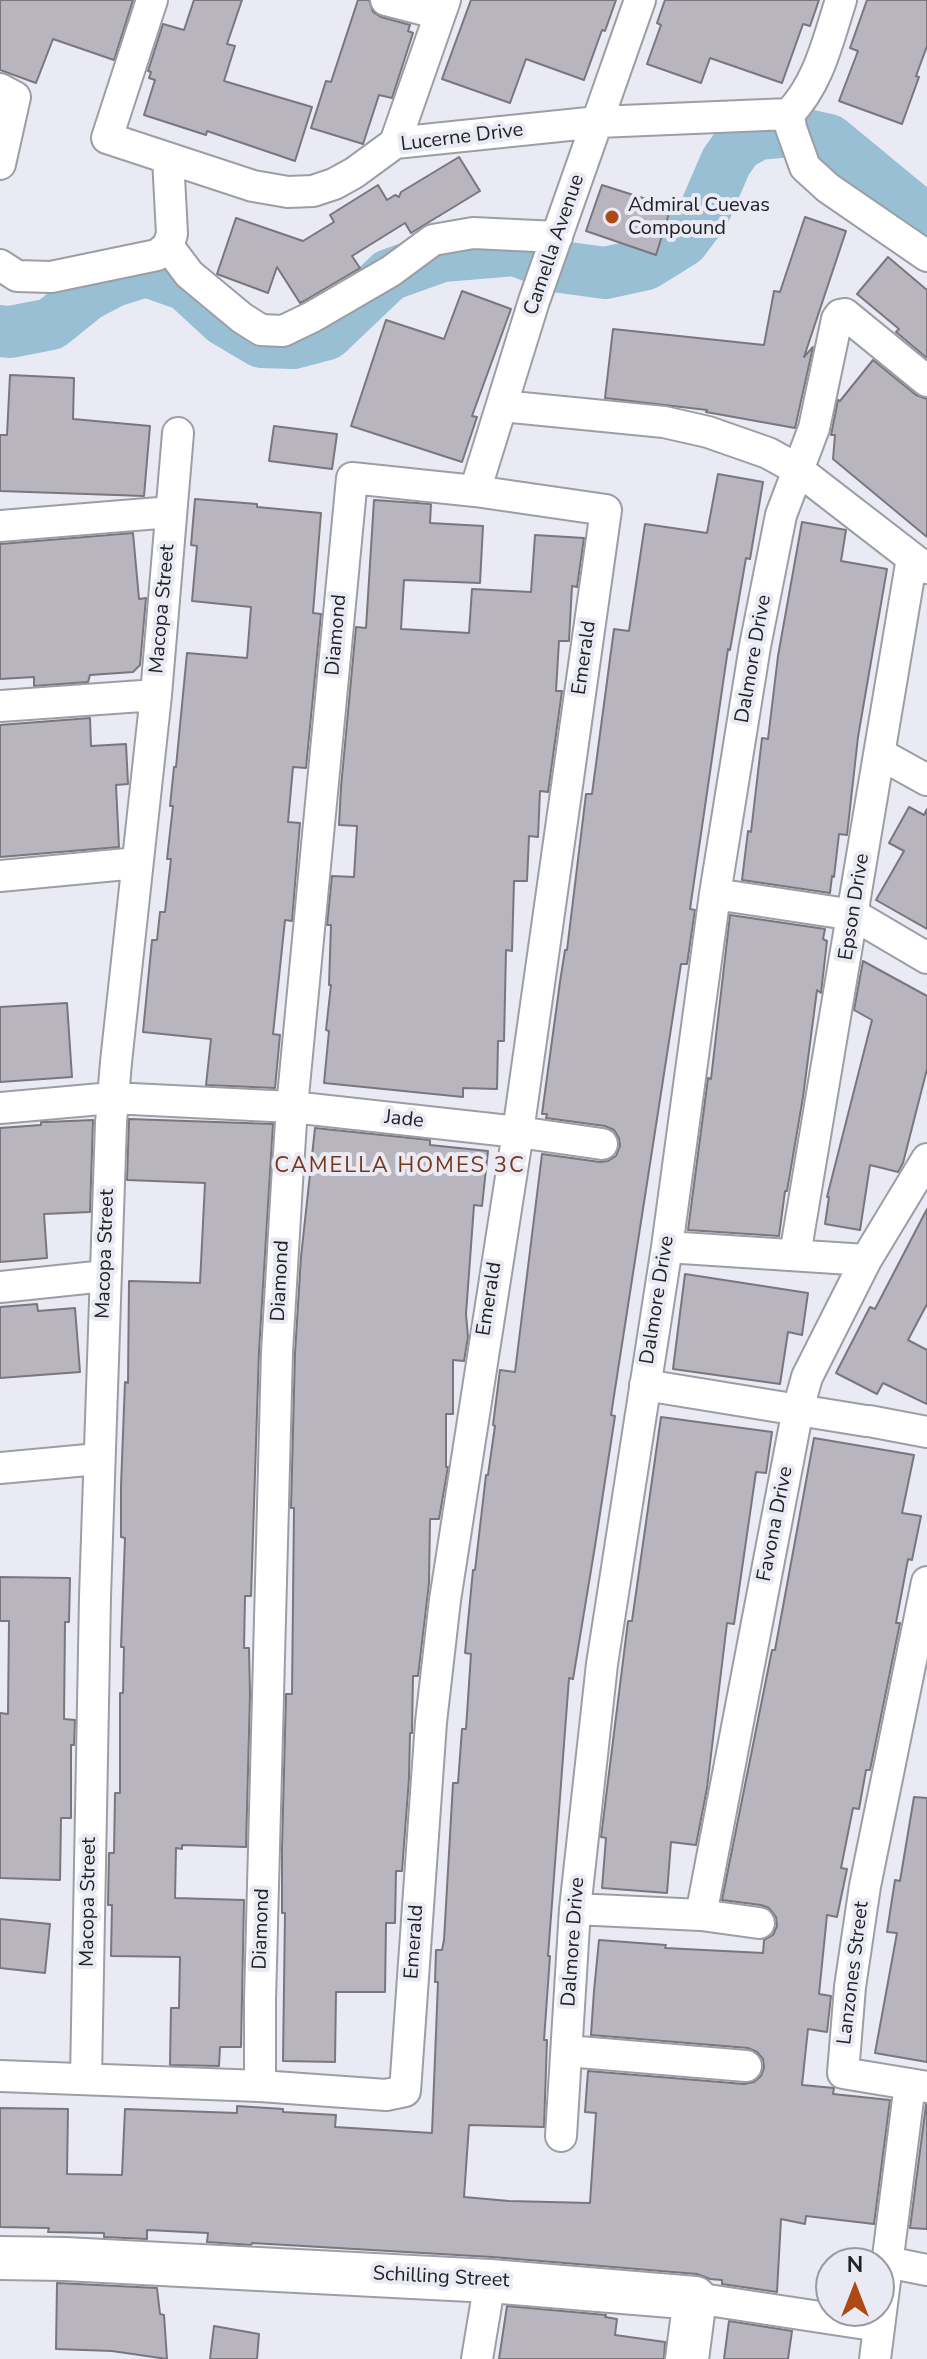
<!DOCTYPE html>
<style>
body{margin:0}
#map{position:relative;width:927px;height:2359px;overflow:hidden;background:#e9eaf4;font-family:"Nunito Sans",sans-serif}
canvas{display:block}
.north{position:absolute;left:815px;top:2247px;width:80px;height:80px;box-sizing:border-box;background:#e9eaf4;border:2px solid #999aa1;border-radius:50%;rotate:0deg;font-size:22px;font-weight:700;line-height:32px;text-align:center;color:#212225}
.north::after{content:'';display:block;margin:auto;width:28px;height:36px;background:#ad4915;clip-path:polygon(50% 0,100% 100%,50% 72%,0 100%)}
</style>
<div id="map">
<canvas width="927" height="2359"></canvas>
<div class="north">N</div>
</div>
<script>
const ctx = document.querySelector('canvas').getContext('2d');
ctx.lineJoin = 'round';
function stroke(path, color, width, dash) {
  ctx.strokeStyle = color;
  ctx.lineWidth = width;
  ctx.lineCap = dash ? 'butt' : 'round';
  ctx.setLineDash(dash || []);
  ctx.stroke(path);
}
function fill(path, color) {
  ctx.fillStyle = color;
  ctx.fill(path, 'evenodd');
}
function label(font, color, halo, rows, align = 'center') {
  ctx.font = font + ' "Nunito Sans",sans-serif';
  ctx.lineWidth = 8;
  ctx.setLineDash([]);
  ctx.textBaseline = 'middle';
  ctx.strokeStyle = halo;
  ctx.fillStyle = color;
  for (const [text, x, y, turn = 0] of rows) {
    ctx.save();
    ctx.translate(x, y);
    ctx.rotate((+turn || 0) * Math.PI / 180);
    ctx.textAlign = isNaN(turn) ? turn : align;
    if (halo) ctx.strokeText(text, 0, 0);
    ctx.fillText(text, 0, 0);
    ctx.restore();
  }
}
stroke(new Path2D(`
 M0,331L10,332L51,324L87,295L114,281L146,271L186,285L224,320L261,342L293,343L327,334L389,275L442,256L515,250L561,267L605,273L646,264L683,241L704,213L726,162L738,145L758,134L790,131L829,140L927,221`), '#98bfd3', 52);
const building = new Path2D(`
 M0,0H133L114,60L53,39L36,83L0,70Z
 M194,0H242L227,44L235,46L224,81L312,107L295,161L207,131L206,135L144,115L155,80L149,78L151,72L148,71L163,24L184,30Z
 M358,0H369L373,12L381,17L410,25L408,31L413,33L392,98L379,95L363,144L311,128L326,81L331,82Z
 M471,0H616L605,31L602,30L584,80L526,59L510,103L442,79Z
 M665,0H819L810,26L803,24L782,83L710,58L701,83L647,64L661,25L657,23Z
 M867,0H927V46L916,76L919,77L902,124L839,101L858,51L850,48Z
 M459,157L480,191L411,233L405,223L352,256L360,268L304,301L300,303L277,267L268,293L217,274L236,218L303,241L334,222L330,215L378,185L387,200L395,195L399,197L401,192Z
 M602,185L671,207L656,255L586,231Z
 M805,217L846,231L804,357L813,347L795,428L706,412L707,410L605,398L613,329L764,345L774,291L780,292Z
 M888,257L927,290V358L896,332L899,329L857,294Z
 M462,291L511,309L472,416L477,417L462,462L351,426L386,320L444,339Z
 M873,360L916,395L927,399V537L833,459L835,435H831L838,400L840,401Z
 M10,375L74,378L73,419L150,426L144,496L0,491V435H7Z
 M274,426L337,434L332,469L269,461Z
 M718,474L763,482L750,559L746,558L730,650L728,649L690,909L695,910L687,964H681L611,1415L615,1416L595,1546L573,1679L569,1678L548,1956H550L544,2040H547L544,2127L469,2125L464,2197L509,2201L590,2203L596,2113L585,2112L588,2071L744,2084L754,2082L761,2076L764,2068L763,2059L757,2052L748,2048L591,2035L594,1991L599,1940L666,1945L665,1948L763,1953L764,1940L773,1935L777,1926L776,1917L769,1908L761,1905L722,1900L772,1650H775L814,1438L914,1455L902,1513L921,1516L912,1560L908,1559L896,1623H900L870,1770H866L859,1809L853,1808L841,1868L847,1869L837,1917L827,1915L819,1994L831,1996L827,2032L808,2029L802,2085L834,2088L833,2094L890,2100L874,2224L806,2216L805,2224L781,2219L777,2292L722,2284V2280L710,2279L697,2274L492,2257L252,2243L251,2245L207,2242L208,2233L147,2230V2239L104,2237V2233L48,2232L49,2228L0,2227V2108L68,2109L67,2174L122,2175L125,2109L237,2113V2106L283,2109V2112L336,2115L335,2127L432,2133L438,1982H435L436,1950H442L444,1940L453,1783H458L462,1729H466L471,1654L465,1653L473,1570H475L486,1475H488L495,1426L493,1425L500,1370L515,1372L542,1154L600,1162L608,1161L616,1156L620,1146L619,1138L614,1130L605,1126L546,1118L547,1114H542L560,982L565,950H567L586,794H592L614,629L629,631L645,524L707,533Z
 M195,499L257,504V507L321,513L313,613L321,614L306,768L293,767L288,822L300,823L292,921L285,920L273,1034L280,1035L275,1088L206,1085L211,1039L143,1032L152,940H157L160,912H165L171,859H167L173,806H170L174,767H176L187,653L247,658L251,607L192,601L197,546L191,545Z
 M374,500L431,504L430,523L483,526L480,583L404,580L401,629L469,633L472,589L531,592L535,535L584,538L577,587L572,586L569,641H559L556,691H562L548,792L540,791L538,837L529,836L527,881H514L512,951L506,950L504,1041H498L497,1089L463,1088V1097L324,1083L329,1031L326,1030L331,985H329L331,925H327L332,876L354,877L357,826L339,825L341,787L356,627L366,628Z
 M802,522L846,530L841,561L887,569L858,737L847,835L839,834L834,877L832,876L830,893L742,880L748,831L751,832L762,738L768,739L778,656Z
 M133,533L139,599L146,598L140,665L133,672L90,675L88,682L34,686V677L0,679V544Z
 M90,718L91,746L126,744L128,784L116,785L119,847L0,857V725Z
 M909,807L924,815L927,809V929L876,900L904,851L889,843Z
 M730,915L825,929L823,939L827,941L821,993L817,990L803,1097L787,1191H785L779,1236L688,1230L708,1078L711,1079Z
 M863,961L927,996V1069L903,1163L898,1172L870,1165L860,1230L825,1224L829,1197H827L872,1020L854,1010Z
 M67,1003L72,1077L0,1082V1007Z
 M129,1119L273,1124L259,1351L251,1596H245L244,1648H249L250,1694L246,1847L182,1845V1849L176,1848L175,1898L244,1900L241,2047H220L219,2066L170,2065L171,2008H179L180,1957L111,1956L112,1905H108L109,1853H114L115,1793H120V1693H123L124,1647H121L125,1538L121,1537V1486L125,1382L128,1383L129,1281L200,1283L205,1183L127,1180Z
 M93,1120L90,1212L44,1214L47,1258L0,1262V1128L41,1125V1122H47Z
 M315,1128L430,1140V1145L488,1151L482,1206L474,1205L466,1314L468,1337L464,1361L453,1360V1414H446V1467H448L439,1519H430L429,1583L418,1676H413L412,1729V1733H410L409,1778L402,1871H396L395,1923H386L385,1992H336L335,2062L283,2061L285,1913H282V1848L286,1694H292L294,1508H291L295,1353L301,1257Z
 M927,1209V1304L908,1340L927,1350V1404L883,1383L877,1394L836,1373L870,1307L875,1309Z
 M685,1274L808,1293L802,1335L788,1332L780,1384L673,1369Z
 M37,1304L38,1311L75,1308L80,1372L0,1378V1307Z
 M661,1417L772,1432L766,1473L756,1472L734,1624L727,1623L707,1788L696,1845L671,1842L667,1893L602,1888L606,1838L601,1837L628,1621H632Z
 M0,1577L70,1578L69,1622H65L64,1719L75,1720L74,1745H71V1818H61L60,1880L0,1878V1713L8,1714L9,1621H0Z
 M914,1797L927,1798V2062L875,2053L897,1933L887,1932L895,1880L900,1881Z
 M0,1919L50,1924L45,1973L0,1968Z
 M926,2105H927V2229L910,2228Z
 M57,2283L157,2288L160,2314L164,2315L167,2359L112,2351L56,2349Z
 M507,2306L606,2315L605,2317L617,2319L615,2335L665,2342L664,2359H499Z
 M729,2321L792,2331L788,2359H724Z
 M214,2326L259,2334L257,2359H210Z`);
fill(building, '#b8b5be');
stroke(building, '#79767e', 2);
const street = new Path2D(`
 M152,0L107,138L253,186L288,192L313,191L334,184L354,173L395,143L598,122L789,114
 M386,0L440,14
 M0,89L15,97L0,164
 M789,114L791,128L805,167L828,188L927,256
 M789,114C819,83 828,40 841,0
 M395,143L445,0
 M168,246L189,274L242,318L261,330L283,331L312,317L391,271L433,240L473,233L557,237
 M0,265L17,276L51,277L157,255L168,246L172,234L168,158
 M502,406L664,422L708,432L768,453L797,469L925,568
 M475,491L534,301L640,0
 M0,526L171,512
 M0,706L156,695
 M880,754L927,780
 M0,876L137,863
 M715,894L854,915L927,958
 M0,1108L112,1098L292,1107L518,1132L602,1144
 M667,1247L866,1260
 M795,1255L912,558
 M0,1287L105,1276
 M645,1385L866,1421
 M869,1421L927,1432
 M0,1468L98,1459
 M927,1582L865,1886L850,1987L843,2073L927,2087
 M575,1909L701,1915L759,1923
 M701,1915L798,1409L807,1377L866,1260L927,1159
 M567,2051L746,2066
 M0,2076L260,2086L386,2095L405,2091L431,1722L445,1600L518,1132L606,510L475,491L352,478L292,1107L287,1183L277,1352L260,2000V2086
 M86,2078L95,1597L111,1123L116,1062L156,695L178,433
 M561,2136L575,1909L602,1664L667,1247L715,894L755,646L781,515L814,428L837,319L840,315L845,314L927,381
 M887,2262L927,2270
 M695,2298L879,2326
 M477,2359L490,2281
 M875,2359L910,2084`);
const secondary = new Path2D(`
 M0,2258L65,2259L490,2281L695,2298L687,2359`);
stroke(street, '#9c9ea6', 34);
stroke(secondary, '#9c9ea6', 46);
stroke(street, '#fff', 30);
stroke(secondary, '#fff', 42);
for (const [x, y, r, color] of [
 [612,217,8,"#ad4915"]
]) {
  const dot = new Path2D();
  dot.arc(x, y, r, 0, 2 * Math.PI);
  ctx.fillStyle = color;
  ctx.fill(dot);
  stroke(dot, '#e9eaf4', 3);
}
label('20px', '#212225', '#e9eaf4', [
 ["Lucerne Drive",462,138,-7],
 ["Camella Avenue",555,245,-71],
 ["Macopa Street",163,609,-85],
 ["Diamond",337,635,-85],
 ["Emerald",585,658,-82],
 ["Dalmore Drive",754,659,-80],
 ["Epson Drive",855,907,-81],
 ["Jade",404,1120,6],
 ["Macopa Street",106,1254,-88],
 ["Diamond",281,1281,-87],
 ["Emerald",490,1299,-81],
 ["Dalmore Drive",658,1300,-81],
 ["Favona Drive",776,1524,-79],
 ["Macopa Street",89,1902,-89],
 ["Diamond",262,1929,-88],
 ["Emerald",415,1942,-86],
 ["Dalmore Drive",574,1942,-86],
 ["Lanzones Street",854,1973,-83],
 ["Schilling Street",441,2278,3]
]);
label('20px', '#212225', '#e9eaf4', [
 ["Admiral Cuevas",628,206],
 ["Compound",628,229]
], 'left');
ctx.letterSpacing = '2px';
label('22px', '#773618', '#e9eaf4', [
 ["CAMELLA HOMES 3C",400,1167]
]);
ctx.letterSpacing = '0px';
</script>
